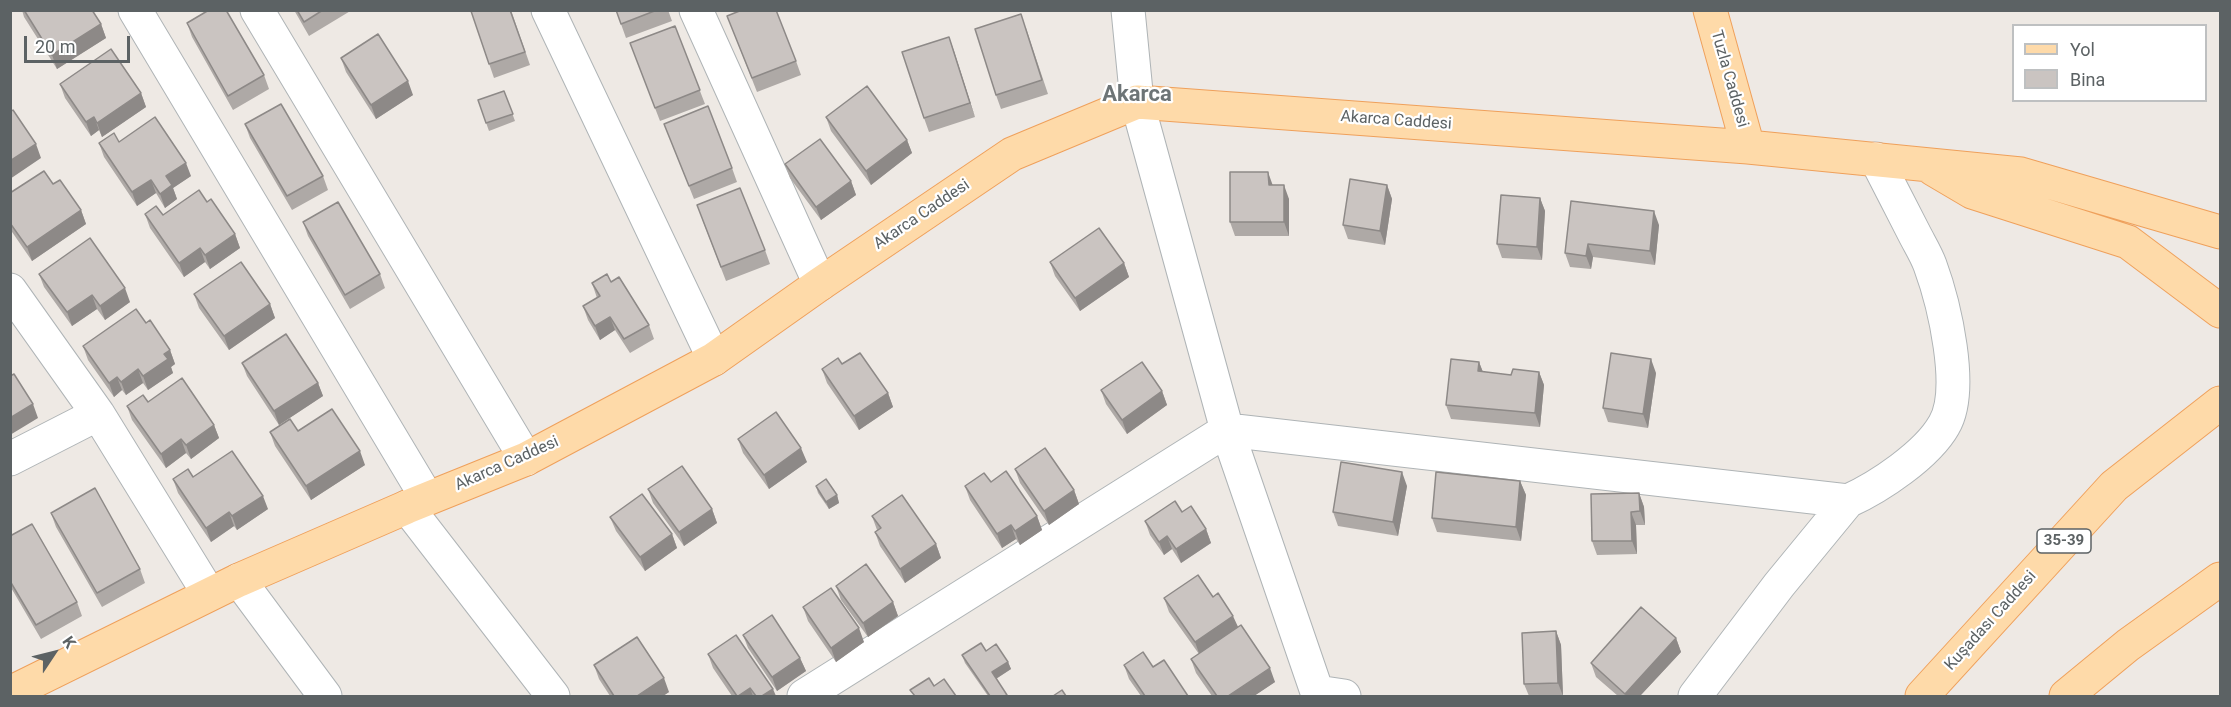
<!DOCTYPE html>
<meta charset="utf-8">
<style>
body{margin:0}
#map{position:relative;width:2231px;height:707px;overflow:hidden;background:#eee9e4;font-family:Roboto,sans-serif}
canvas{display:block}
.frame{position:absolute;inset:0;border:12px solid #5c6264;pointer-events:none}
.legend{position:absolute;left:2012px;top:24px;width:195px;height:78px;box-sizing:border-box;background:#fff;border:2px solid #bec0c1;margin:0;padding:8px 10px;list-style:none;font-size:18px;color:#5c6264}
.legend li{display:flex;align-items:center;gap:12px;height:30px}
.legend b{width:30px;border:2px solid #bec0c1}
.north{position:absolute;left:24px;top:623px;width:60px;height:60px;-webkit-text-stroke:4px #fff;paint-order:stroke;rotate:55deg;font-size:16px;font-weight:700;line-height:24px;text-align:center;color:#5c6264}
.north::after{content:'';display:block;margin:auto;width:21px;height:27px;background:#5c6264;clip-path:polygon(50% 0,100% 100%,50% 72%,0 100%)}
.scale{position:absolute;left:24px;top:36px;width:106px;height:27px;box-sizing:border-box;border:3px solid #5c6264;border-top:0;padding-left:8px;font-size:18px;line-height:21px;white-space:nowrap;color:#5c6264;-webkit-text-stroke:4px #fff;paint-order:stroke}
</style>
<div id="map">
<canvas width="2231" height="707"></canvas>
<div class="frame"></div>
<ul class="legend">
<li><b style="height:8px;background:#fedaa9"></b>Yol</li>
<li><b style="height:16px;background:#cac4c1"></b>Bina</li>
</ul>
<div class="north">K</div>
<div class="scale">20 m</div>
</div>
<script>
const ctx = document.querySelector('canvas').getContext('2d');
ctx.lineJoin = 'round';
function stroke(path, color, width, dash) {
  ctx.strokeStyle = color;
  ctx.lineWidth = width;
  ctx.lineCap = dash ? 'butt' : 'round';
  ctx.setLineDash(dash || []);
  ctx.stroke(path);
}
function fill(path, color) {
  ctx.fillStyle = color;
  ctx.fill(path, 'evenodd');
}
function label(font, color, halo, rows, align = 'center') {
  ctx.font = font + ' Roboto,sans-serif';
  ctx.lineWidth = 4.5;
  ctx.setLineDash([]);
  ctx.textBaseline = 'middle';
  ctx.strokeStyle = halo;
  ctx.fillStyle = color;
  for (const [text, x, y, turn = 0] of rows) {
    ctx.save();
    ctx.translate(x, y);
    ctx.rotate((+turn || 0) * Math.PI / 180);
    ctx.textAlign = isNaN(turn) ? turn : align;
    if (halo) ctx.strokeText(text, 0, 0);
    ctx.fillText(text, 0, 0);
    ctx.restore();
  }
}
const minor = new Path2D(`
 M135,10L427,498
 M257,10L526,459
 M548,10L714,359
 M696,10L820,284
 M1128,10L1137,102L1227,430L1317,692L1344,696
 M10,290L98,414L209,594
 M10,459L98,414
 M1848,501C1879,487 1927,455 1944,425C1965,390 1944,303 1930,265C1926,254 1919,243 1914,233C1901,208 1889,184 1876,159
 M407,507L553,696
 M239,580L325,696
 M804,696L1227,430L1848,501L1779,585L1695,696`);
const major = new Path2D(`
 M1710,10L1748,147
 M1933,169L1972,192L2128,242L2220,311
 M10,693L239,580L407,507L526,459L714,359L820,284L1012,154L1137,102L1748,147L2021,174L2220,232
 M1922,696L2114,486L2220,403
 M2066,696L2128,645L2220,579`);
stroke(minor, '#afb4b6', 35);
stroke(major, '#efa05b', 35);
stroke(minor, '#fff', 33);
stroke(major, '#fedaa9', 33);
fill(new Path2D(`
 M22,10H92L101,24L106,38L57,69L24,17Z
 M294,10H352L309,36Z
 M511,10L530,65L494,78L471,11Z
 M616,10H668L672,21L626,38Z
 M727,16L796,61L801,75L757,92Z
 M187,23L264,75L269,89L233,110L192,37Z
 M675,26L705,104L660,121L630,43Z
 M1026,28L1048,94L1001,109L996,95Z
 M949,37L975,117L929,132L924,118Z
 M341,58L413,95L376,119L346,72Z
 M60,84L141,93L146,107L102,137L99,130L91,136L65,98Z
 M504,91L515,121L489,131L478,100Z
 M826,117L907,140L912,153L871,185L831,131Z
 M245,124L323,176L328,190L292,210L250,138Z
 M664,124L732,168L737,182L694,199Z
 M119,142L191,176L173,188L177,199L165,208L156,193L137,206L104,157L99,143Z
 M785,164L851,181L856,195L821,220L790,178Z
 M53,184L81,210L86,224L32,261L10,229V193Z
 M1273,185L1289,199V236H1235L1230,222Z
 M1387,185L1392,199L1385,245L1348,239L1343,225Z
 M1540,198L1545,211L1542,260L1502,258L1497,244Z
 M1571,201L1659,225L1655,265L1593,257L1591,269L1570,267L1565,253Z
 M207,202L235,234L240,248L210,269L205,262L184,277L150,228L145,214L163,215Z
 M702,219L765,250L770,264L726,281Z
 M303,222L380,274L385,288L350,309L308,236Z
 M1050,262L1124,263L1129,277L1080,311L1055,276Z
 M39,274L130,302L105,320L97,309L72,326L44,287Z
 M611,282L649,325L654,339L630,353L615,330L600,340L588,320L583,306L597,298L592,283Z
 M194,294L270,304L275,318L229,350L199,308Z
 M146,323L170,350L175,364L171,367L173,373L148,390L143,383L126,395L122,390L114,397L88,360L83,346Z
 M1479,362L1483,372L1511,375L1539,372L1544,385L1540,427L1451,419L1446,405Z
 M242,363L318,383L323,396L279,425L247,376Z
 M842,364L888,393L893,407L859,430L827,383L822,369Z
 M1656,373L1648,428L1608,422L1603,408Z
 M1101,390L1162,391L1167,405L1127,434L1106,404Z
 M127,406L214,425L219,438L191,459L186,453L166,468L132,420Z
 M298,431L365,465L311,500L275,446L270,432Z
 M738,439L807,462L769,489L743,453Z
 M1015,469L1074,490L1079,504L1049,525L1020,483Z
 M193,477L268,509L237,530L234,526L211,542L178,493L173,479Z
 M1520,481L1526,495L1521,541L1437,532L1432,518Z
 M991,482L1037,516L1042,530L1020,545L1016,539L1002,548L970,500L965,486Z
 M816,486L837,495L839,503L829,509L818,493Z
 M1407,486L1398,536L1338,526L1333,512Z
 M648,489L712,509L717,523L684,546L653,503Z
 M1639,493L1644,507L1645,525H1636L1637,554L1597,555L1592,541Z
 M1182,512L1206,529L1211,543L1181,563L1172,549L1164,555L1150,535L1145,521Z
 M51,513L140,569L145,583L102,607L56,527Z
 M872,516L936,544L941,558L905,583L880,546L875,532L877,530Z
 M610,517L672,534L677,548L645,571L616,531Z
 M10,536L77,602L82,616L41,639L10,586Z
 M836,586L893,602L898,616L868,637L841,600Z
 M1213,597L1238,627L1275,682L1254,696H1212L1196,673L1191,659L1199,654L1169,612L1164,598Z
 M803,607L864,642L836,662L808,621Z
 M1556,631L1561,645L1563,696H1529L1524,684Z
 M743,635L800,658L806,671L777,691L748,648Z
 M1676,638L1681,652L1640,696H1618L1596,677L1591,663Z
 M986,651L1008,662L1011,669L996,679L1007,696H988L965,663L962,655Z
 M708,654L776,696H732L713,668Z
 M594,665L669,692L663,696H610L599,679Z
 M1124,665L1153,667L1188,696H1141L1129,679Z`), '#aea9a6');
fill(new Path2D(`
 M101,24L106,38L57,69L52,55Z
 M949,37L954,51L975,117L970,103Z
 M408,81L413,95L376,119L371,105Z
 M141,93L146,107L102,137L97,123Z
 M94,117L99,130L91,136L86,122Z
 M907,140L912,153L871,185L866,171Z
 M36,144L41,158L10,179V161Z
 M186,163L191,176L173,188L177,199L165,208L160,194L166,176Z
 M1268,172L1273,186L1269,185Z
 M151,180L156,193L137,206L132,192Z
 M851,181L856,195L821,220L816,207Z
 M1284,185L1289,199V236L1284,222Z
 M1387,185L1392,199L1385,245L1380,231Z
 M1540,198L1545,211L1542,260L1537,247Z
 M81,210L86,224L32,261L27,247Z
 M1654,211L1659,225L1655,265L1650,251Z
 M235,234L240,248L210,269L205,255Z
 M1588,244L1593,257L1591,269L1586,256Z
 M200,248L205,262L184,277L179,263Z
 M1124,263L1129,277L1080,311L1075,298Z
 M125,288L130,302L105,320L100,306Z
 M92,295L97,309L72,326L67,312Z
 M270,304L275,318L229,350L224,336Z
 M610,317L615,330L600,340L595,326Z
 M170,350L175,364L171,367L173,373L148,390L143,376L164,354Z
 M1651,359L1656,373L1648,428L1643,414Z
 M1479,362L1484,375L1478,371Z
 M138,369L143,383L126,395L121,382Z
 M1539,372L1544,385L1540,427L1535,413Z
 M117,377L122,390L114,397L109,383Z
 M318,383L323,396L279,425L274,411Z
 M1162,391L1167,405L1127,434L1122,420Z
 M888,393L893,407L859,430L854,416Z
 M33,404L38,418L10,435V418Z
 M214,425L219,438L191,459L186,445Z
 M181,439L186,453L166,468L161,454Z
 M801,448L807,462L769,489L764,475Z
 M360,451L365,465L311,500L306,486Z
 M1402,472L1407,486L1398,536L1393,522Z
 M1520,481L1526,495L1521,541L1516,527Z
 M1074,490L1079,504L1049,525L1044,511Z
 M1639,493L1644,507L1645,525L1640,511Z
 M837,495L839,503L829,509L826,502Z
 M263,496L268,509L237,530L232,516Z
 M712,509L717,523L684,546L679,532Z
 M229,512L234,526L211,542L206,528Z
 M1631,512L1636,525L1637,554L1632,541Z
 M1037,516L1042,530L1020,545L1015,531Z
 M1011,525L1016,539L1002,548L997,534Z
 M1206,529L1211,543L1181,563L1176,549Z
 M672,534L677,548L645,571L640,557Z
 M1167,536L1172,549L1164,555L1159,542Z
 M936,544L941,558L905,583L900,569Z
 M893,602L898,616L868,637L863,623Z
 M1233,616L1239,629L1200,656L1195,642Z
 M859,628L864,642L836,662L831,648Z
 M1556,631L1561,645L1563,696L1558,683Z
 M1676,638L1681,652L1640,696H1626L1625,694Z
 M800,658L806,671L777,691L772,677Z
 M1008,662L1011,669L994,680L992,672Z
 M1270,668L1275,682L1254,696H1228Z
 M664,678L669,692L663,696H637Z
 M750,688L753,696H738Z
 M773,689L776,696H762Z`), '#8d8987');
const building = new Path2D(`
 M24,10H92L101,24L52,55Z
 M209,10H226L264,75L228,96L187,23Z
 M297,10H323L304,22Z
 M473,10H510L525,52L489,64L471,11Z
 M616,10H657L621,24Z
 M742,10H776L796,61L752,78L727,16Z
 M1021,14L1042,80L996,95L975,29Z
 M675,26L700,90L655,108L630,43Z
 M378,34L408,81L371,105L341,58Z
 M949,37L970,103L924,118L902,52Z
 M111,49L141,93L97,123L94,117L86,122L60,84Z
 M867,86L907,140L866,171L826,117Z
 M504,91L513,114L486,123L478,100Z
 M281,104L323,176L287,196L245,124Z
 M708,106L732,168L689,186L664,124Z
 M13,110L36,144L10,161V112Z
 M155,117L186,163L166,176L172,185L160,194L151,180L132,192L99,143L114,133L119,142Z
 M820,139L851,181L816,207L785,164Z
 M44,171L53,184L60,180L81,210L27,247L10,223V193Z
 M1230,172H1268L1269,185H1284V222H1230Z
 M1350,179L1387,185L1380,231L1343,225Z
 M740,188L765,250L721,267L697,205Z
 M199,190L207,202L211,199L235,234L205,255L200,248L179,263L145,214L156,206L163,215Z
 M1501,195L1540,198L1537,247L1497,244Z
 M1571,201L1654,211L1650,251L1588,244L1586,256L1565,253Z
 M338,202L380,274L345,295L303,222Z
 M1099,228L1124,263L1075,298L1050,262Z
 M90,238L125,288L100,306L92,295L67,312L39,274Z
 M241,262L270,304L224,336L194,294Z
 M607,274L611,282L619,277L649,325L624,339L610,317L595,326L583,306L600,296L592,283Z
 M136,309L146,323L150,320L170,350L164,354L168,359L143,376L138,369L121,382L117,377L109,383L83,346Z
 M286,334L318,383L274,411L242,363Z
 M860,353L888,393L854,416L822,369L838,358L842,364Z
 M1611,353L1651,359L1643,414L1603,408Z
 M1451,359L1479,362L1478,371L1511,375L1513,369L1539,372L1535,413L1446,405Z
 M1142,362L1162,391L1122,420L1101,390Z
 M14,374L33,404L10,418V376Z
 M182,378L214,425L186,445L181,439L161,454L127,406L143,395L148,402Z
 M332,409L360,451L306,486L270,432L290,419L298,431Z
 M776,412L801,448L764,475L738,439Z
 M1045,448L1074,490L1044,511L1015,469Z
 M232,451L263,496L232,516L229,512L206,528L173,479L188,469L193,477Z
 M1341,462L1402,472L1393,522L1333,512Z
 M682,466L712,509L679,532L648,489Z
 M1006,471L1037,516L1015,531L1011,525L997,534L965,486L984,473L991,482Z
 M1436,472L1520,481L1516,527L1432,518Z
 M826,479L837,495L826,502L816,486Z
 M95,488L140,569L97,593L51,513Z
 M1639,493L1640,511L1631,512L1632,541H1592L1591,494Z
 M642,494L672,534L640,557L610,517Z
 M902,495L936,544L900,569L875,532L881,528L872,516Z
 M1175,501L1182,512L1191,506L1206,529L1176,549L1167,536L1159,542L1145,521Z
 M32,524L77,602L36,625L10,581V536Z
 M866,564L893,602L863,623L836,586Z
 M1198,575L1213,597L1218,593L1233,616L1195,642L1164,598Z
 M831,588L859,628L831,648L803,607Z
 M1641,607L1676,638L1625,694L1591,663Z
 M772,615L800,658L772,677L743,635Z
 M1241,625L1270,668L1228,696H1217L1191,659Z
 M1556,631L1558,683L1524,684L1522,633Z
 M736,635L773,689L762,696H756L750,688L738,696H737L708,654Z
 M637,637L664,678L637,696H614L594,665Z
 M981,643L986,651L996,644L1008,662L992,672L1007,695L1005,696H990L962,655Z
 M1143,652L1153,667L1164,660L1188,696H1145L1124,665Z
 M929,678L934,686L944,679L956,696H915L910,690Z
 M1062,690L1066,696H1053Z`);
fill(building, '#cac4c1');
stroke(building, '#8d8987', 1.5);
for (const [x, y, w] of [
 [2064,541,54]
]) {
  const box = new Path2D();
  box.roundRect(x - w / 2, y - 12, w, 24, 4.5);
  ctx.fillStyle = '#fff';
  ctx.fill(box);
  stroke(box, '#5c6264', 1.5);
}
label('bold 15px', '#5c6264', null, [
 ["35-39",2064,541]
]);
label('16px', '#5c6264', '#fff', [
 ["Tuzla Caddesi",1729,79,74],
 ["Akarca Caddesi",1396,121,4],
 ["Akarca Caddesi",922,215,-34],
 ["Akarca Caddesi",507,464,-24],
 ["Kuşadası Caddesi",1991,621,-48]
]);
label('bold 22px', '#6d7476', '#fff', [
 ["Akarca",1137,95]
]);
</script>
